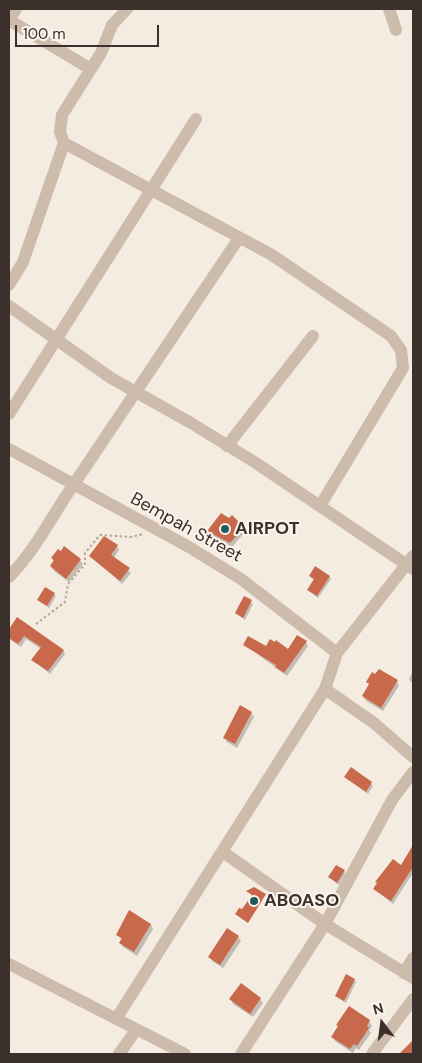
<!DOCTYPE html>
<style>
body{margin:0}
#map{position:relative;width:422px;height:1063px;overflow:hidden;background:#f4ebe1;font-family:"DM Sans",sans-serif}
canvas{display:block}
.frame{position:absolute;inset:0;border:10px solid #3b302b;pointer-events:none}
.north{position:absolute;left:357px;top:998px;width:50px;height:50px;-webkit-text-stroke:4px #fbf5ee;paint-order:stroke;rotate:345deg;font-size:14px;font-weight:700;line-height:20px;text-align:center;color:#3b302b}
.north::after{content:'';display:block;margin:auto;width:18px;height:22px;background:#3b302b;clip-path:polygon(50% 0,100% 100%,50% 72%,0 100%)}
.scale{position:absolute;left:15px;top:25px;width:144px;height:22px;box-sizing:border-box;border:2px solid #3b302b;border-top:0;padding-left:6px;font-size:15px;line-height:18px;white-space:nowrap;color:#3b302b;-webkit-text-stroke:4px #fbf5ee;paint-order:stroke}
</style>
<div id="map">
<canvas width="422" height="1063"></canvas>
<div class="frame"></div>
<div class="north">N</div>
<div class="scale">100 m</div>
</div>
<script>
const ctx = document.querySelector('canvas').getContext('2d');
ctx.lineJoin = 'round';
function fill(path, color) {
  ctx.fillStyle = color;
  ctx.fill(path, 'evenodd');
}
function stroke(path, color, width, dash) {
  ctx.strokeStyle = color;
  ctx.lineWidth = width;
  ctx.lineCap = dash ? 'butt' : 'round';
  ctx.setLineDash(dash || []);
  ctx.stroke(path);
}
function label(font, color, halo, rows, align = 'center') {
  ctx.font = font + ' "DM Sans",sans-serif';
  ctx.lineWidth = 4;
  ctx.setLineDash([]);
  ctx.textBaseline = 'middle';
  ctx.strokeStyle = halo;
  ctx.fillStyle = color;
  for (const [text, x, y, turn = 0] of rows) {
    ctx.save();
    ctx.translate(x, y);
    ctx.rotate((+turn || 0) * Math.PI / 180);
    ctx.textAlign = isNaN(turn) ? turn : align;
    if (halo) ctx.strokeText(text, 0, 0);
    ctx.fillText(text, 0, 0);
    ctx.restore();
  }
}
fill(new Path2D(`
 M243,528L245,532L232,547L211,535L209,531Z
 M117,546L119,550L114,558L131,573L122,584L91,556Z
 M52,558L80,560L83,564L69,582L54,571L51,566L54,562Z
 M310,576L329,577L331,579L318,598L308,590L315,581Z
 M54,594L56,596L49,608L39,600Z
 M244,598L253,604L245,620L236,613Z
 M17,619L63,650L65,654L50,674L33,660L41,649L26,639L21,647L9,639V631Z
 M306,642L308,646L287,676L245,645L288,650Z
 M413,671V684L409,679Z
 M397,681L399,686L383,711L366,701L363,696L370,686L368,682Z
 M251,713L254,717L237,748L227,742L225,738Z
 M345,777L371,783L373,786L368,794Z
 M413,847V873L393,904L374,889L402,866Z
 M344,871L345,874L339,885L329,877Z
 M129,912L151,925L153,929L137,956L123,947L121,943L122,940L117,935Z
 M238,937L241,941L223,968L212,961L210,957Z
 M355,980L356,982L346,1003L338,998L336,996Z
 M241,985L260,999L263,1003L253,1017L233,1004L231,999Z
 M369,1021L372,1026L369,1030L371,1033L359,1050L356,1048L353,1053L335,1041L333,1037L339,1028L337,1025Z`), '#0003');
fill(new Path2D(`
 M221,513L229,518L232,515L244,527L230,543L207,531Z
 M104,536L118,545L111,555L130,568L120,581L89,556Z
 M64,546L81,559L66,579L50,566L54,560L51,558L58,549L61,551Z
 M315,566L330,576L317,596L307,590L314,579L309,576Z
 M45,587L55,593L47,606L37,600Z
 M244,596L252,600L243,618L235,613Z
 M17,617L64,650L48,671L31,660L41,647L24,636L18,644L9,638V629Z
 M297,635L307,641L284,673L275,667L276,665L243,645L248,636L266,646L270,639L275,642L276,640L288,649Z
 M379,669L398,680L381,708L362,696L369,684L366,682L372,672L375,674Z
 M240,705L252,712L235,744L223,738Z
 M351,767L372,782L366,792L344,777Z
 M413,845V867L391,901L373,889L377,883L375,882L393,859L401,865Z
 M336,865L345,870L337,883L328,877Z
 M254,887L266,894L248,923L235,914L239,908L242,909L252,895L246,891Z
 M129,910L151,924L134,952L119,943L122,938L116,935Z
 M227,928L239,936L220,965L208,957Z
 M346,974L355,979L344,1001L335,996Z
 M241,983L261,998L250,1014L229,999Z
 M349,1006L370,1020L367,1026L369,1028L357,1046L354,1044L350,1049L331,1037L338,1026L336,1025Z
 M413,1040V1054H399Z`), '#c8694b');
stroke(new Path2D(`
 M36,624L65,602L68,584L85,564V553L100,535L131,537L143,534`), '#b9a596', 2, [2.5, 2.5]);
stroke(new Path2D(`
 M389,9L396,30
 M9,20L89,68
 M9,20L16,9
 M64,143L272,255L391,336L401,350L403,368L320,506
 M9,285L23,262L64,143L60,132L62,115L101,53L112,25L127,9
 M9,306L111,378L191,423L256,463L413,569
 M9,414L196,119
 M227,446L313,336
 M9,449L189,547L241,579L337,653
 M9,577C37,548 51,517 74,484C129,402 184,320 239,238
 M325,689L374,723L413,757
 M223,852L325,924L413,978
 M9,964L185,1054
 M404,973L413,958
 M116,1019L325,689L337,653L413,556
 M119,1054L136,1030
 M241,1054L325,924L392,800L413,772
 M372,1054L413,999`), '#cdbbac', 12);
for (const [x, y, r, color] of [
 [225,529,5,"#1f5a5e"],
 [254,901,5,"#1f5a5e"]
]) {
  const dot = new Path2D();
  dot.arc(x, y, r, 0, 2 * Math.PI);
  ctx.fillStyle = color;
  ctx.fill(dot);
  stroke(dot, '#fbf5ee', 2);
}
label('18px', '#3b302b', '#fbf5ee', [
 ["Bempah Street",186,528,29]
]);
label('bold 18px', '#3b302b', '#fbf5ee', [
 ["AIRPOT",235,529],
 ["ABOASO",264,901]
], 'left');
</script>
